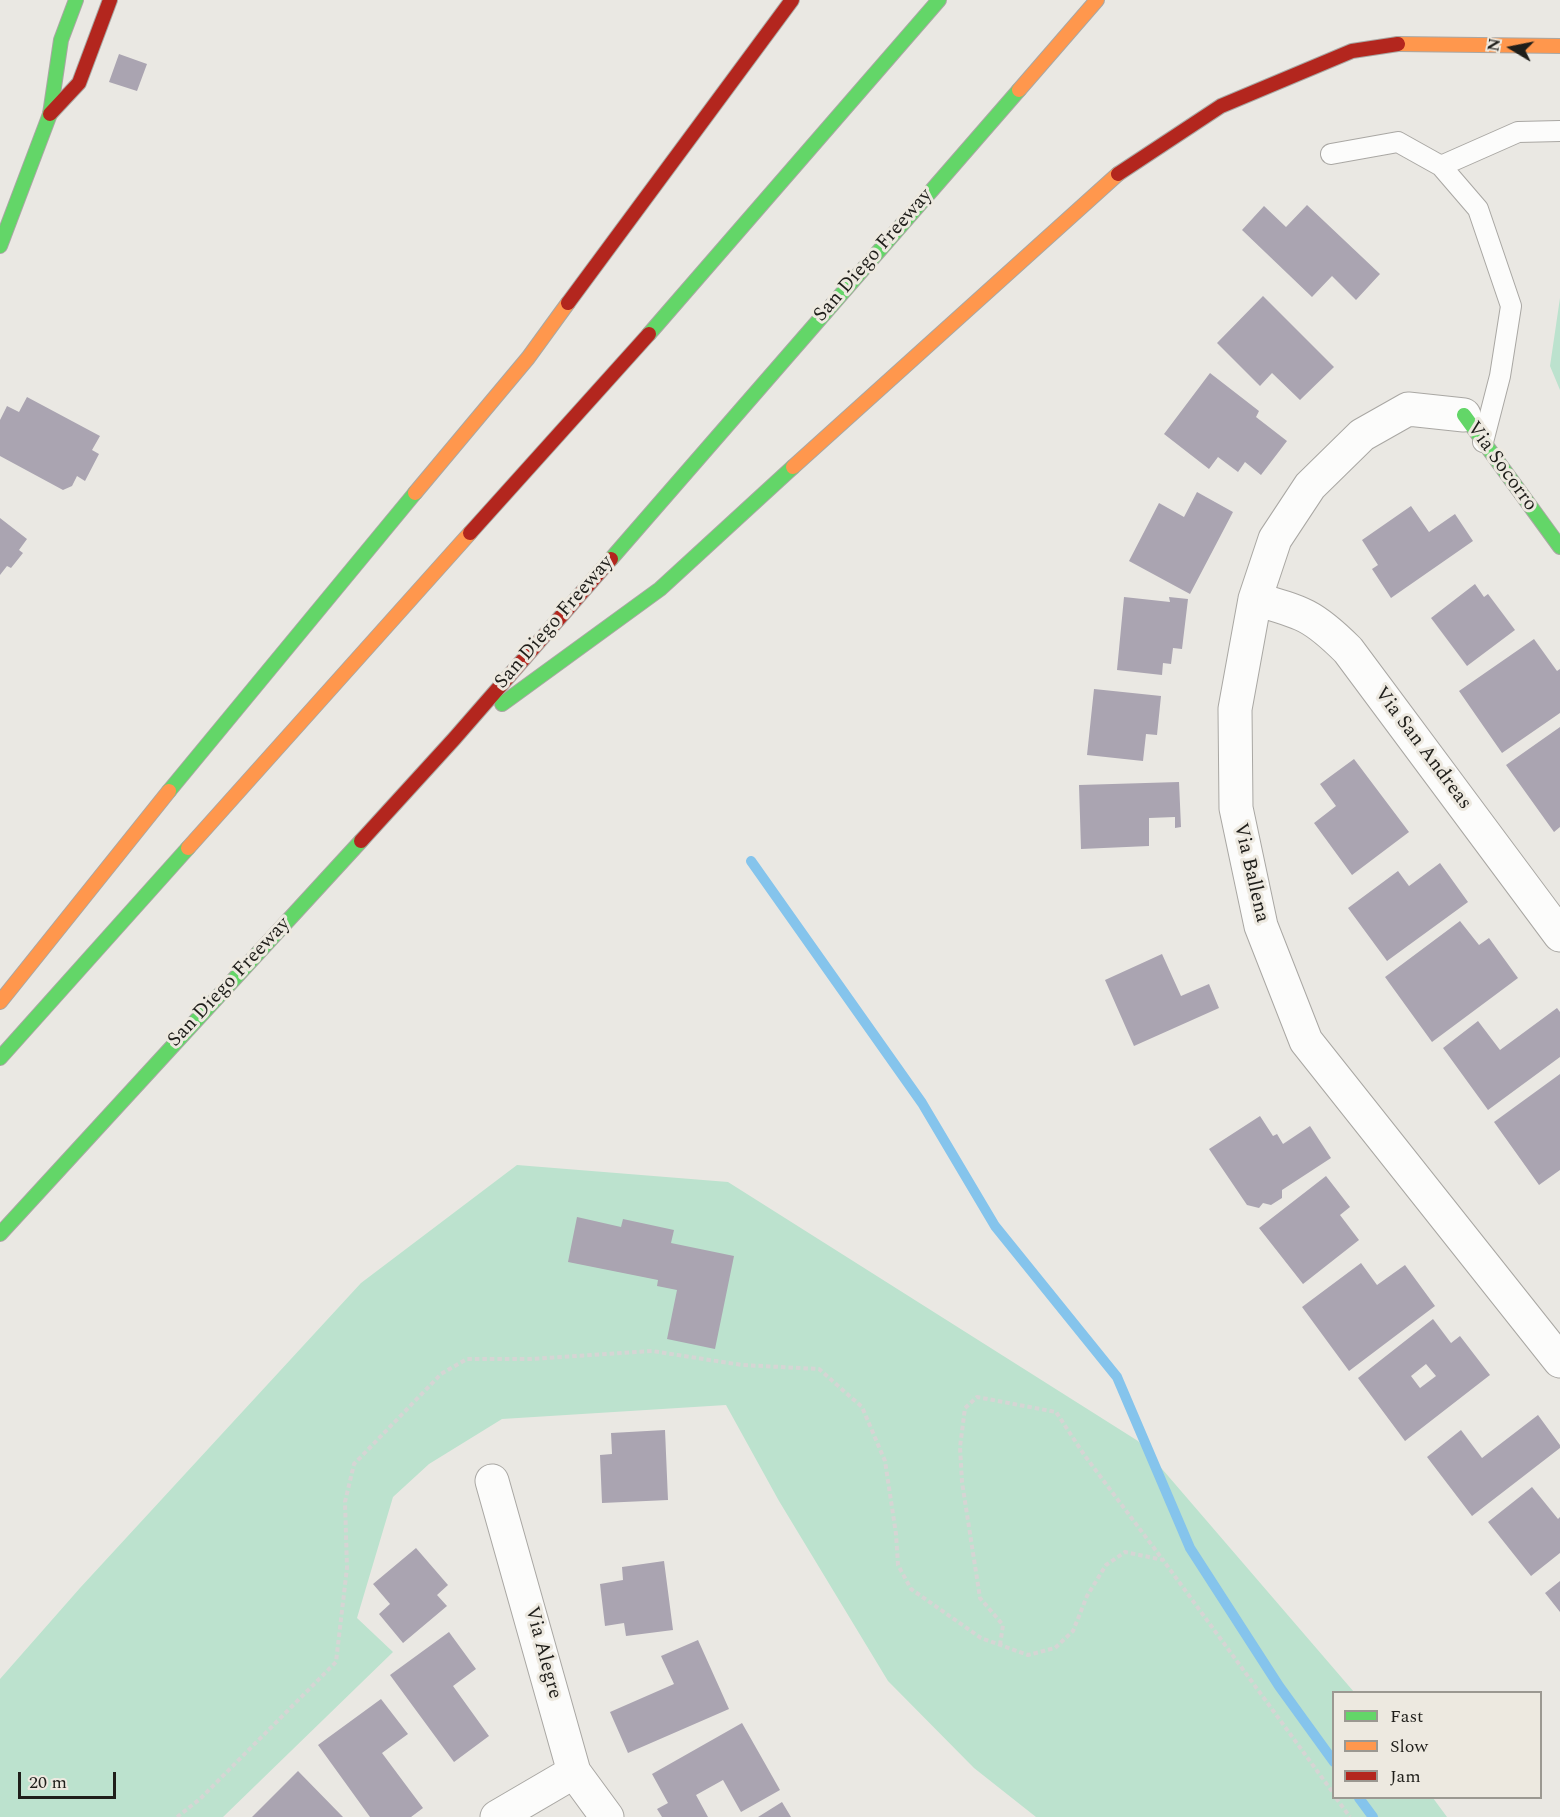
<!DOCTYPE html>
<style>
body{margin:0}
#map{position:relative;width:1560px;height:1817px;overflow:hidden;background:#eae8e3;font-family:Spectral,serif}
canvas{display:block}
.legend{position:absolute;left:1332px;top:1691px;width:210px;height:108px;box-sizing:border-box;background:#ede9e0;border:2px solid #9b9891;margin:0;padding:8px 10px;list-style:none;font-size:18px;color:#1f1e1a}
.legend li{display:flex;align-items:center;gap:12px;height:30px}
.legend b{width:30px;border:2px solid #9b9891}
.north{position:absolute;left:1482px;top:18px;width:60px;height:60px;-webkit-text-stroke:4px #ede9e0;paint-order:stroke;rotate:280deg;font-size:16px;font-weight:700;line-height:24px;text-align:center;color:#1f1e1a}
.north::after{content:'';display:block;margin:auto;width:21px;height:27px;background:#1f1e1a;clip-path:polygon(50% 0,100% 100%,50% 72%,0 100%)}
.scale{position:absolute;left:18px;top:1772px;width:98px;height:27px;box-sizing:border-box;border:3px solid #1f1e1a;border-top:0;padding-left:8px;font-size:18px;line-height:21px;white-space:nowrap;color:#1f1e1a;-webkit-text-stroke:4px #ede9e0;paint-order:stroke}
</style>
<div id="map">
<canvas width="1560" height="1817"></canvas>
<ul class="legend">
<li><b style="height:8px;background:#63d668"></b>Fast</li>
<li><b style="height:8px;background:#ff974d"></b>Slow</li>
<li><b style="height:8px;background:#b3261e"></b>Jam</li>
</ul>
<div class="north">N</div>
<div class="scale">20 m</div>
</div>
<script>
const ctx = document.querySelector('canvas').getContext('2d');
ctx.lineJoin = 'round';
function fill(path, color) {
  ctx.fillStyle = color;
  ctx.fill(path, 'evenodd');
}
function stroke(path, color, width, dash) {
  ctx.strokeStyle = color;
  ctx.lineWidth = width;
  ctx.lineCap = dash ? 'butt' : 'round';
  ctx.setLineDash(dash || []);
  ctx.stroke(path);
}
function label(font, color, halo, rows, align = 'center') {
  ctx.font = font + ' Spectral,serif';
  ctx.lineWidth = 6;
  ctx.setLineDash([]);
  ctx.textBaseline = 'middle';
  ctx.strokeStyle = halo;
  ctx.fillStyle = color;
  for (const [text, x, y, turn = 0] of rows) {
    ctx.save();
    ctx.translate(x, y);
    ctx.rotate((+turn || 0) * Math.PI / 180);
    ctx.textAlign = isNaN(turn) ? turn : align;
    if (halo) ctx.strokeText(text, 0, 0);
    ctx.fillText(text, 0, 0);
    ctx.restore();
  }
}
fill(new Path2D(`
 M1560,298V390L1550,366Z
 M517,1165L728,1182L1138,1441L1354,1692H1334V1798H1433L1447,1817H1036L974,1768L888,1681L779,1501L726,1405L502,1419L429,1464L393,1497L357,1618L393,1652L223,1817H0V1679L80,1588L361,1283Z`), '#bce2ce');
stroke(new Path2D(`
 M751,861L922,1103L995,1226L1117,1377L1190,1548L1279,1686L1334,1762
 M1359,1798L1373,1817`), '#85c4ec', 10);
fill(new Path2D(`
 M119,54L147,64L137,91L109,82Z
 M1307,205L1380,274L1356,300L1332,276L1312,297L1242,230L1264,206L1286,227Z
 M1263,296L1334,367L1300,400L1272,373L1260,386L1217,343Z
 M1210,373L1259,411L1256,417L1287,441L1261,475L1245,462L1238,472L1218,457L1209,469L1164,434Z
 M27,397L100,436L92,450L99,454L85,481L77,476L72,486L63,490L0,456V420L7,406L19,412Z
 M1197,492L1233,512L1190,594L1129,561L1159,503L1184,517Z
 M1411,506L1429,532L1455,514L1473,541L1391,598L1372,569L1378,565L1362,540Z
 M0,518L27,539L19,550L23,553L11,568L7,566L0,575Z
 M1475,584L1484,597L1488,594L1515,630L1467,666L1431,618Z
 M1124,597L1170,602L1169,597L1188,599L1182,649L1173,648L1171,664L1163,663L1162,675L1117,670Z
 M1534,639L1557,671L1560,669V713L1502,753L1459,691Z
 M1094,689L1161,696L1157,735L1146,734L1143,761L1087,755Z
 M1560,727V827L1554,832L1506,765Z
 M1354,759L1409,832L1352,875L1314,823L1336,806L1320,784Z
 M1179,782L1181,827L1175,828V817L1149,818V846L1081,849L1079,785Z
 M1440,863L1468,902L1387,961L1348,908L1398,871L1409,886Z
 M1460,921L1479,945L1489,938L1518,978L1432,1042L1385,977Z
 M1162,954L1181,996L1209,984L1219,1008L1134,1046L1105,980Z
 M1557,1008L1560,1012V1057L1488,1110L1443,1048L1478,1021L1500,1050Z
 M1560,1074V1170L1539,1185L1494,1122Z
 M1260,1116L1273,1136L1277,1134L1283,1144L1310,1126L1331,1158L1282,1190V1198L1271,1205L1263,1203L1259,1208L1247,1205L1209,1149Z
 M1326,1176L1350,1207L1340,1215L1359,1240L1303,1284L1259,1228Z
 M577,1217L621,1227L623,1219L674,1230L671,1243L734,1256L715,1349L667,1339L677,1290L657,1286L658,1280L568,1262Z
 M1361,1263L1377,1285L1405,1265L1435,1306L1349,1371L1302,1307Z
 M1433,1319L1451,1343L1460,1336L1490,1375L1405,1441L1358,1378ZM1426,1364L1436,1376L1420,1388L1411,1376Z
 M1538,1415L1560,1445V1448L1472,1516L1427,1457L1461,1430L1482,1458Z
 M665,1430L668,1500L602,1503L600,1455L612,1454L611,1433Z
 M1532,1487L1558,1519L1560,1517V1553L1531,1576L1488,1522Z
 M416,1548L448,1585L437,1595L447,1606L403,1643L379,1614L390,1604L373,1584Z
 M664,1561L673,1630L626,1636L624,1623L605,1626L600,1584L623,1580L622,1567Z
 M1560,1581V1612L1545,1593Z
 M449,1632L476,1669L453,1686L489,1736L454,1762L390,1675Z
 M698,1640L729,1709L628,1753L610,1712L674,1684L661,1656Z
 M381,1699L408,1734L382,1753L423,1808L411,1817H370L318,1745Z
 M742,1723L780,1790L741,1812L723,1780L696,1795L708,1817H662L657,1809L668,1803L652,1774Z
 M298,1771L343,1817H252Z
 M782,1802L791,1817H758Z`), '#aaa4b1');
const lane = new Path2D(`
 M1331,154L1398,142L1441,166L1478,209L1511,306L1500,376L1483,442
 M1441,166L1518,132L1560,131`);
const street = new Path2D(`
 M1464,415L1408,409L1362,435L1310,486L1275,539L1255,599L1235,709L1236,808L1261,926L1306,1041L1560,1361
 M1255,599C1302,612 1313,615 1348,650L1560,935
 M492,1481L574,1772L607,1817
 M497,1817L574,1772`);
const fast = new Path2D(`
 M0,246L50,114L61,40L76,0
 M649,334L939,0
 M1464,415L1560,547
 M611,559L1019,90
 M502,704L660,589L793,467
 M169,791L415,493
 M0,1058L188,848
 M0,1234L361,841`);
const slow = new Path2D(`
 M1398,44L1560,46
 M1019,90L1097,0
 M793,467L1118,174
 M415,493L528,358L568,303
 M188,848L470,533
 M0,1002L169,791`);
const jam = new Path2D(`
 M50,114L79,83L110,0
 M1118,174L1221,106L1352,51L1398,44
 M568,303L792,0
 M470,533L649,334
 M361,841L454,739L611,559`);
stroke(lane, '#a9a7a3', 22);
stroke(street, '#a9a7a3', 35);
stroke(fast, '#a9a7a3', 16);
stroke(slow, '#a9a7a3', 16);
stroke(jam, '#a9a7a3', 16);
stroke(new Path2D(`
 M1000,1645L1003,1625L980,1598L962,1482L960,1447L965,1408L977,1397L1056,1412L1085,1456L1163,1560
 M1336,1798L1350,1817
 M177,1817L200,1799L336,1662L347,1568L345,1502L354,1464L441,1374L467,1359H531L652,1351L742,1365L819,1369L862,1407L885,1461L896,1534L898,1565L911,1589L981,1638L1028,1655L1055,1648L1073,1631L1087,1596L1106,1565L1125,1552L1163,1560L1334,1794`), '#d6d5d4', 4, [4.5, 3]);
stroke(lane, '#fcfcfb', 20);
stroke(street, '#fcfcfb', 33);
stroke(fast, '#63d668', 14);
stroke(slow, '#ff974d', 14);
stroke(jam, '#b3261e', 14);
label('20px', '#1f1e1a', '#ede9e0', [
 ["San Diego Freeway",874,256,-49],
 ["Via Socorro",1501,467,54],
 ["San Diego Freeway",555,623,-49],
 ["Via San Andreas",1422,749,53],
 ["Via Ballena",1250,873,77],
 ["San Diego Freeway",230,983,-47],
 ["Via Alegre",542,1653,75]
]);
</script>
